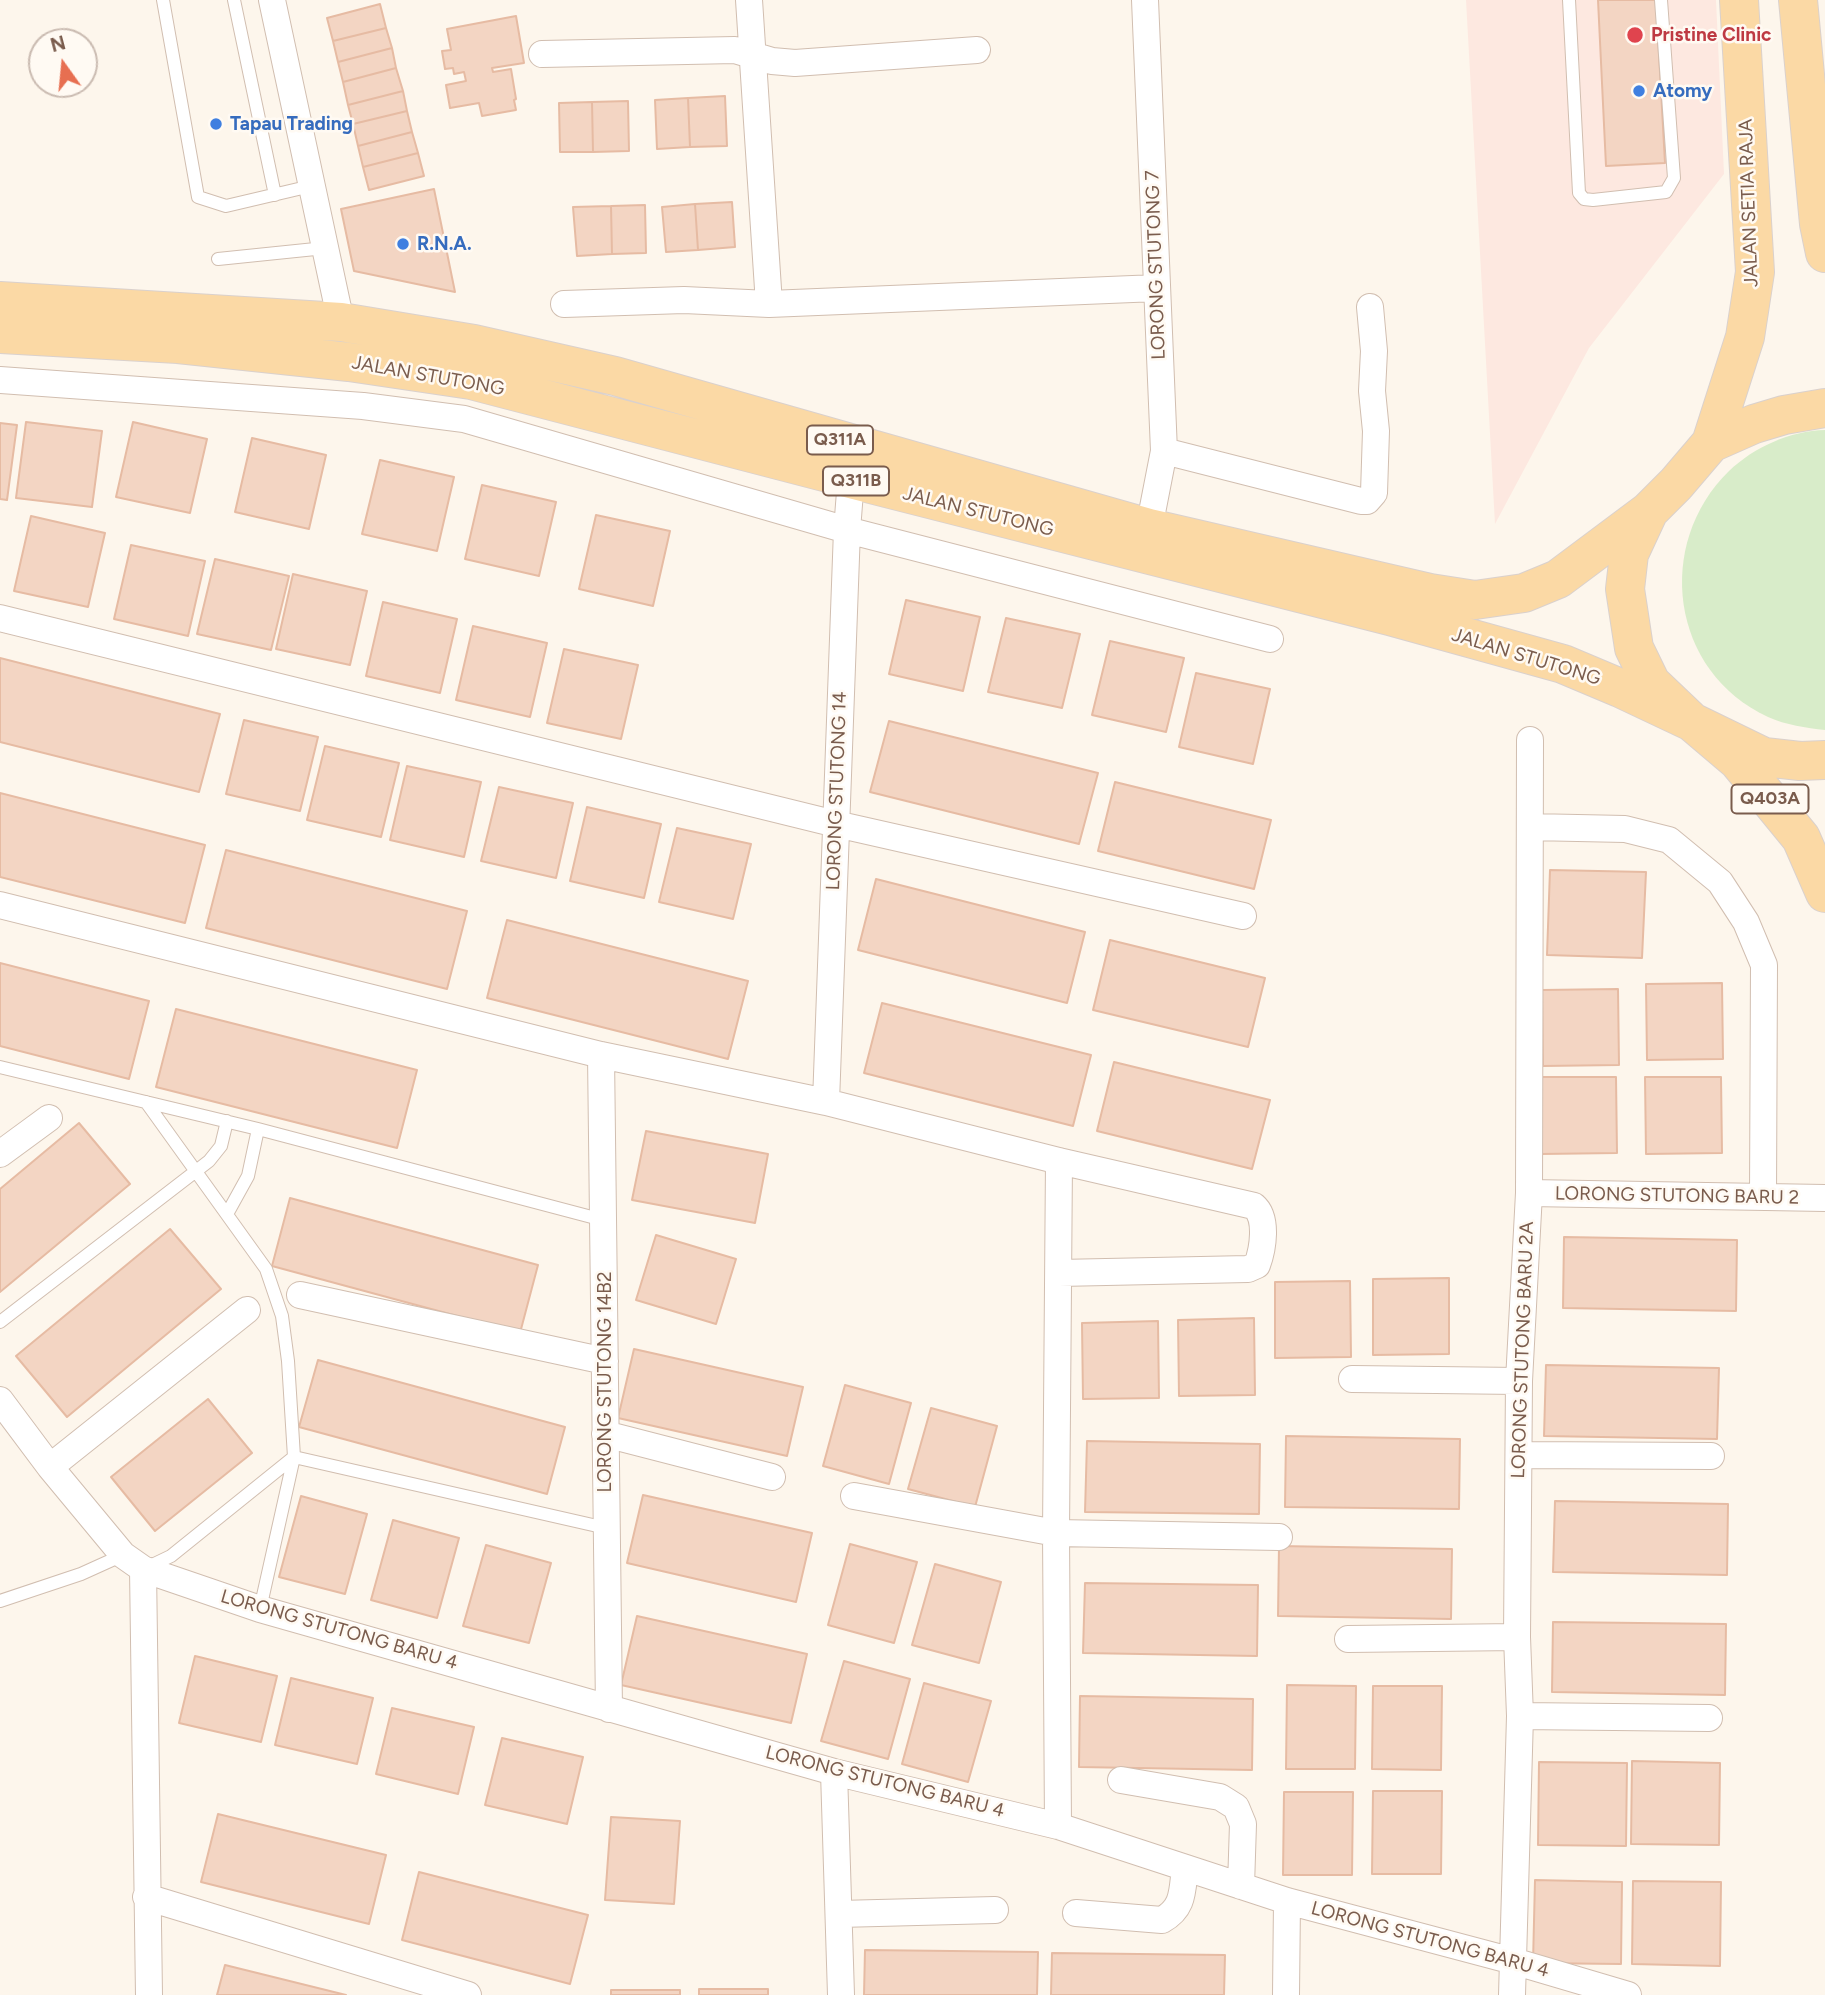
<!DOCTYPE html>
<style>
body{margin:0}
#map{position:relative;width:1825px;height:1995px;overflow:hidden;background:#fdf6ec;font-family:Figtree,sans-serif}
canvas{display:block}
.north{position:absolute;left:28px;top:28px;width:70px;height:70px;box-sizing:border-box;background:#fffaf3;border:2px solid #cabbb1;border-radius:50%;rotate:345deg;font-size:19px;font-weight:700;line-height:28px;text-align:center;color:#7a5c4d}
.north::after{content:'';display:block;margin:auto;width:24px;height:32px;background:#e76f51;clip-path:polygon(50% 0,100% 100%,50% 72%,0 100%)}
</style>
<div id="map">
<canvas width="1825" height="1995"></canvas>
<div class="north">N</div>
</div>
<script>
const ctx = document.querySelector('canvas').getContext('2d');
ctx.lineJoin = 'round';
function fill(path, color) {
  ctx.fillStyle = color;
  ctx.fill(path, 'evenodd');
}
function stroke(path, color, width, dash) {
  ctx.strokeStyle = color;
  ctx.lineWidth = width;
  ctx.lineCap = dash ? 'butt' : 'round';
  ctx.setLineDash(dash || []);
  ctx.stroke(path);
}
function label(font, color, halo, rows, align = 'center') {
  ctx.font = font + ' Figtree,sans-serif';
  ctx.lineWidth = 5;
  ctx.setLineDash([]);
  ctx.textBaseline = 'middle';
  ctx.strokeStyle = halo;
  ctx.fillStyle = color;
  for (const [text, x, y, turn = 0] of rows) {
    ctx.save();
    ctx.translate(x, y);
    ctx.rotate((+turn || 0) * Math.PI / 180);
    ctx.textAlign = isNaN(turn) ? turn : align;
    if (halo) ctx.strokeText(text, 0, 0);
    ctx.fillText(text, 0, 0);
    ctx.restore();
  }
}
fill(new Path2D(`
 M1466,0H1716L1724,174L1589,348L1495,524Z`), '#fde8e0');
fill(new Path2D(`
 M1825,430V730C1806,728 1786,725 1768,717C1670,672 1654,544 1729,471C1754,447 1790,431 1825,430Z`), '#d8ecc9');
const building = new Path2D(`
 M1598,0H1656L1665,163L1606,166Z
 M380,4L386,28L333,41L327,18Z
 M516,16L524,63L492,68L493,72L511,69L516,99L514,100L516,110L482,116L479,103L450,108L446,85L466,81L464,72L454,74L453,68L445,69L442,51L451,50L447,29Z
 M386,28L392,48L338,62L333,41Z
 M392,48L396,68L343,82L338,62Z
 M396,68L403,91L348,105L343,82Z
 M403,91L407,111L353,124L348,105Z
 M725,96L727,146L690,147L688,98Z
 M688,98L690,147L657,149L655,100Z
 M628,101L629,151L593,152L592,102Z
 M592,102L593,152H560L559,103Z
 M407,111L412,132L358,146L353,124Z
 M412,132L418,153L363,167L358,146Z
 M418,153L424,176L369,190L363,167Z
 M434,189L455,292L354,271L341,209Z
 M732,202L735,247L698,250L695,204Z
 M695,204L698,250L666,252L662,207Z
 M645,205L646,253L612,254L611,206Z
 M611,206L612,254L577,256L573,207Z
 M26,422L102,431L92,507L16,498Z
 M133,422L207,439L190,513L116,497Z
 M0,423L17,425L7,500L0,499Z
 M252,438L326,455L309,529L235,512Z
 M380,460L454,477L437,551L362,534Z
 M482,485L556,502L539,576L465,559Z
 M596,515L670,531L653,606L579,589Z
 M31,516L105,533L88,607L14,591Z
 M131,545L205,561L188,636L114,619Z
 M215,559L289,576L271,650L197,634Z
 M293,574L367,591L350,665L276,649Z
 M906,600L980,617L963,691L889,674Z
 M383,602L457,619L440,693L366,676Z
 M1006,618L1080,634L1062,708L988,692Z
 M473,626L547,643L530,717L456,700Z
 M1110,641L1184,658L1166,732L1092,715Z
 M564,649L638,665L621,739L547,723Z
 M0,658L220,714L199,792L0,742Z
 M1196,673L1270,689L1253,764L1179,747Z
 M244,720L318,737L300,811L226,794Z
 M889,721L1098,773L1079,844L870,792Z
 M325,746L399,763L381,837L307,820Z
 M407,766L481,782L464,857L390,840Z
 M1115,782L1271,820L1254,889L1098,851Z
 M499,787L573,803L556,878L481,861Z
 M0,793L205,845L185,923L0,877Z
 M587,807L661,824L644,898L570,881Z
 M677,828L751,844L733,919L659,902Z
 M226,850L467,911L447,989L206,928Z
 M1550,870L1646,872L1642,958L1547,955Z
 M876,879L1085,932L1067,1003L858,950Z
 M507,920L748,981L728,1059L487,998Z
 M1110,940L1265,978L1248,1047L1093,1010Z
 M0,963L149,1001L129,1079L0,1046Z
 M1722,983L1723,1059L1647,1060L1646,984Z
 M1618,989L1619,1065L1543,1066L1542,990Z
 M882,1003L1091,1055L1073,1126L864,1073Z
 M176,1009L417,1070L397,1148L156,1087Z
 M1114,1062L1270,1100L1252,1169L1097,1131Z
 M1540,1077H1616L1617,1153L1541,1154Z
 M1645,1077H1721L1722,1153L1646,1154Z
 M79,1123L130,1184L0,1292V1189Z
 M646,1131L768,1154L755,1223L632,1200Z
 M290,1198L538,1265L520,1333L272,1266Z
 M170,1229L221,1289L67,1417L16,1356Z
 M656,1235L736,1259L716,1324L636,1300Z
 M1564,1237L1737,1240L1736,1311L1563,1308Z
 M1449,1278V1354L1373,1355V1279Z
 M1350,1281L1351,1357L1275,1358V1282Z
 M1254,1318L1255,1395L1179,1396L1178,1320Z
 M1158,1321L1159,1398L1083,1399L1082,1323Z
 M634,1349L803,1387L787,1456L618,1418Z
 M318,1360L565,1427L547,1494L299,1427Z
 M1546,1365L1719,1368L1717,1439L1544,1436Z
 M845,1385L911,1403L889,1484L823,1466Z
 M208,1399L252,1453L155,1531L111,1477Z
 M931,1408L997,1426L975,1507L908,1489Z
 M1286,1436L1460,1439L1459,1509L1285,1507Z
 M1087,1441L1260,1444L1259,1514L1085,1512Z
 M643,1495L812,1533L796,1602L627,1563Z
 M301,1496L367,1514L345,1594L279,1577Z
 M1555,1501L1728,1504L1727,1575L1553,1572Z
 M393,1520L459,1538L437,1618L371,1600Z
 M850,1544L917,1562L894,1643L828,1625Z
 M486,1545L551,1563L529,1643L463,1626Z
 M1279,1546L1452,1549L1451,1619L1278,1616Z
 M935,1564L1001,1582L979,1663L912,1645Z
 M1085,1583L1258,1585L1257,1656L1083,1653Z
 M637,1616L807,1654L791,1723L621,1685Z
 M1553,1622L1726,1624L1725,1695L1552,1692Z
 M195,1656L277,1676L261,1742L179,1723Z
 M844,1661L910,1679L888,1759L821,1741Z
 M291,1678L373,1698L357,1764L275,1745Z
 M924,1683L991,1701L968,1782L902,1764Z
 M1287,1685L1356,1686L1355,1769H1286Z
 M1373,1686H1442L1441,1770L1372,1769Z
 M1080,1696L1253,1699L1252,1770L1079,1767Z
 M392,1708L474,1727L458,1794L376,1774Z
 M502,1738L583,1757L567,1824L485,1805Z
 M1632,1761L1720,1763L1719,1845L1631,1844Z
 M1539,1762L1627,1763L1626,1846L1538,1845Z
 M1373,1791H1442L1441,1874H1372Z
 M1284,1792H1353L1352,1875H1283Z
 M218,1814L386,1855L369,1924L201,1882Z
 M611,1817L680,1821L674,1904L605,1900Z
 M419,1872L588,1915L570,1984L402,1940Z
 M1535,1880L1622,1882L1621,1964L1533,1963Z
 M1633,1881L1721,1882L1720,1966L1632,1964Z
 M865,1950L1038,1952L1037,1995H864Z
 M1052,1953L1225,1955L1224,1995H1051Z
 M225,1965L346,1995H217Z
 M699,1989H768V1995H699Z
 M611,1990H680V1995H611Z`);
fill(building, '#f3d5c3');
stroke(building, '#e6bba3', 2);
const lane = new Path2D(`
 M163,0L198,197L226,206L311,186
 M234,0L275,195
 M1569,0L1579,193L1584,199L1593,200L1666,192L1674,178L1661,0
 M218,259L325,248
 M0,1067L258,1129L603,1220
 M146,1102L266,1269L282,1316L288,1361L294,1457L260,1609
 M227,1214L248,1176L258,1129
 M0,1322L209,1161L221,1146L227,1121
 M146,1568L171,1556L294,1457L606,1528
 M0,1601L81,1574L123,1555`);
const street = new Path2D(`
 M272,0L341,322
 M749,0L769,304
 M1145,0L1164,451L1149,528
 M542,54L735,50L772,61L795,63L977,50
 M564,304L684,300L769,304L1157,288
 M0,380L363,406L464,419L847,530L1270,639
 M1164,451L1361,501H1367L1374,493L1376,431L1372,391L1374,351L1370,307
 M0,618L836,824L1243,916
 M1530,827L1625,829L1669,840L1720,882L1746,922L1764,965L1763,1197
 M0,905L601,1055L826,1102L1059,1161L1254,1206C1268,1218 1263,1249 1257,1265L1248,1269L1059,1273
 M601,1055L609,1709
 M826,1102L847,530L851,479
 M0,1154L49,1118
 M1529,1193L1825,1198
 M300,1295L605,1361
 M1352,1379L1519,1381
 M0,1400L50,1467L123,1555L143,1569L260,1609L834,1772L1058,1826L1287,1901L1513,1961L1628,1995
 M605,1434L772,1477
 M1519,1455L1711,1456
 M50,1467L247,1310
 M854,1496L1056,1533L1279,1537
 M143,1569L149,1995
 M1348,1639L1517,1637
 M1520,1716L1709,1718
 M834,1772L841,1995
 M1121,1780L1220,1797L1236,1807L1243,1824L1241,1886
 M1058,1826L1056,1533L1059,1161
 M146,1897L468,1995
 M1076,1913L1162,1920C1184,1908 1182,1891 1185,1868
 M839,1914L995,1910
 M1286,1995L1287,1901
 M1512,1995L1520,1716L1517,1637L1519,1381L1529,1193L1530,740`);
const primary = new Path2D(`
 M1798,0L1819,224L1825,253
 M0,301L341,322L474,344L615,376L1149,528L1430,593L1475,600L1524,593L1558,579L1649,511
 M0,334L178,344L349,362L471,380L851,479L1390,616L1563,664L1620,688L1692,722L1738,761L1801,838L1825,893
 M1825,408L1784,415L1754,424L1711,443L1676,484L1649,511L1629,554L1625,589L1634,648L1651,683L1692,722L1764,757L1800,761L1825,760
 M1711,443L1745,337L1755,272L1739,0`);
stroke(lane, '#d1beb0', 14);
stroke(street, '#d1beb0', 28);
stroke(primary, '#dad1cd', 40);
stroke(lane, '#fff', 12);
stroke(street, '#fff', 26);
stroke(primary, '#fbd9a5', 38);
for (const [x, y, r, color] of [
 [1635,35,9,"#e0444e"],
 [1639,91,7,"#3f7fe0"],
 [216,124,7,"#3f7fe0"],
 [403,244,7,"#3f7fe0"]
]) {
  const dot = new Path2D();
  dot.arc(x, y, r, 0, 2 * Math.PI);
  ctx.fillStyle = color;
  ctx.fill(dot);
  stroke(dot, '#fffaf3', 2.5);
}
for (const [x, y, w] of [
 [840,440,66],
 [856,481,66],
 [1770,799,77]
]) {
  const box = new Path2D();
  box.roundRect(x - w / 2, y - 14.5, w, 29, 5);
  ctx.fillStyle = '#fffaf3';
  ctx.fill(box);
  stroke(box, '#7a5c4d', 2);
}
label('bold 18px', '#7a5c4d', null, [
 ["Q311A",840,440],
 ["Q311B",856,481],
 ["Q403A",1770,799]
]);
label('bold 19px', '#be3a42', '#fffaf3', [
 ["Pristine Clinic",1651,35]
], 'left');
label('bold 19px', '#366cbe', '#fffaf3', [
 ["Atomy",1653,91],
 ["Tapau Trading",230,124],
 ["R.N.A.",417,244]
], 'left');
label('19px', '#7a5c4d', '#fffaf3', [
 ["JALAN SETIA RAJA",1749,203,-92],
 ["LORONG STUTONG 7",1156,265,-92],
 ["JALAN STUTONG",428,376,10],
 ["JALAN STUTONG",978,512,14],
 ["JALAN STUTONG",1526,657,17],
 ["LORONG STUTONG 14",837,791,-88],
 ["LORONG STUTONG BARU 2",1677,1196,1],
 ["LORONG STUTONG BARU 2A",1523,1350,-88],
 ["LORONG STUTONG 14B2",605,1382,-90],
 ["LORONG STUTONG BARU 4",339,1630,16],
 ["LORONG STUTONG BARU 4",885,1782,14],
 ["LORONG STUTONG BARU 4",1430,1940,15]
]);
</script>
